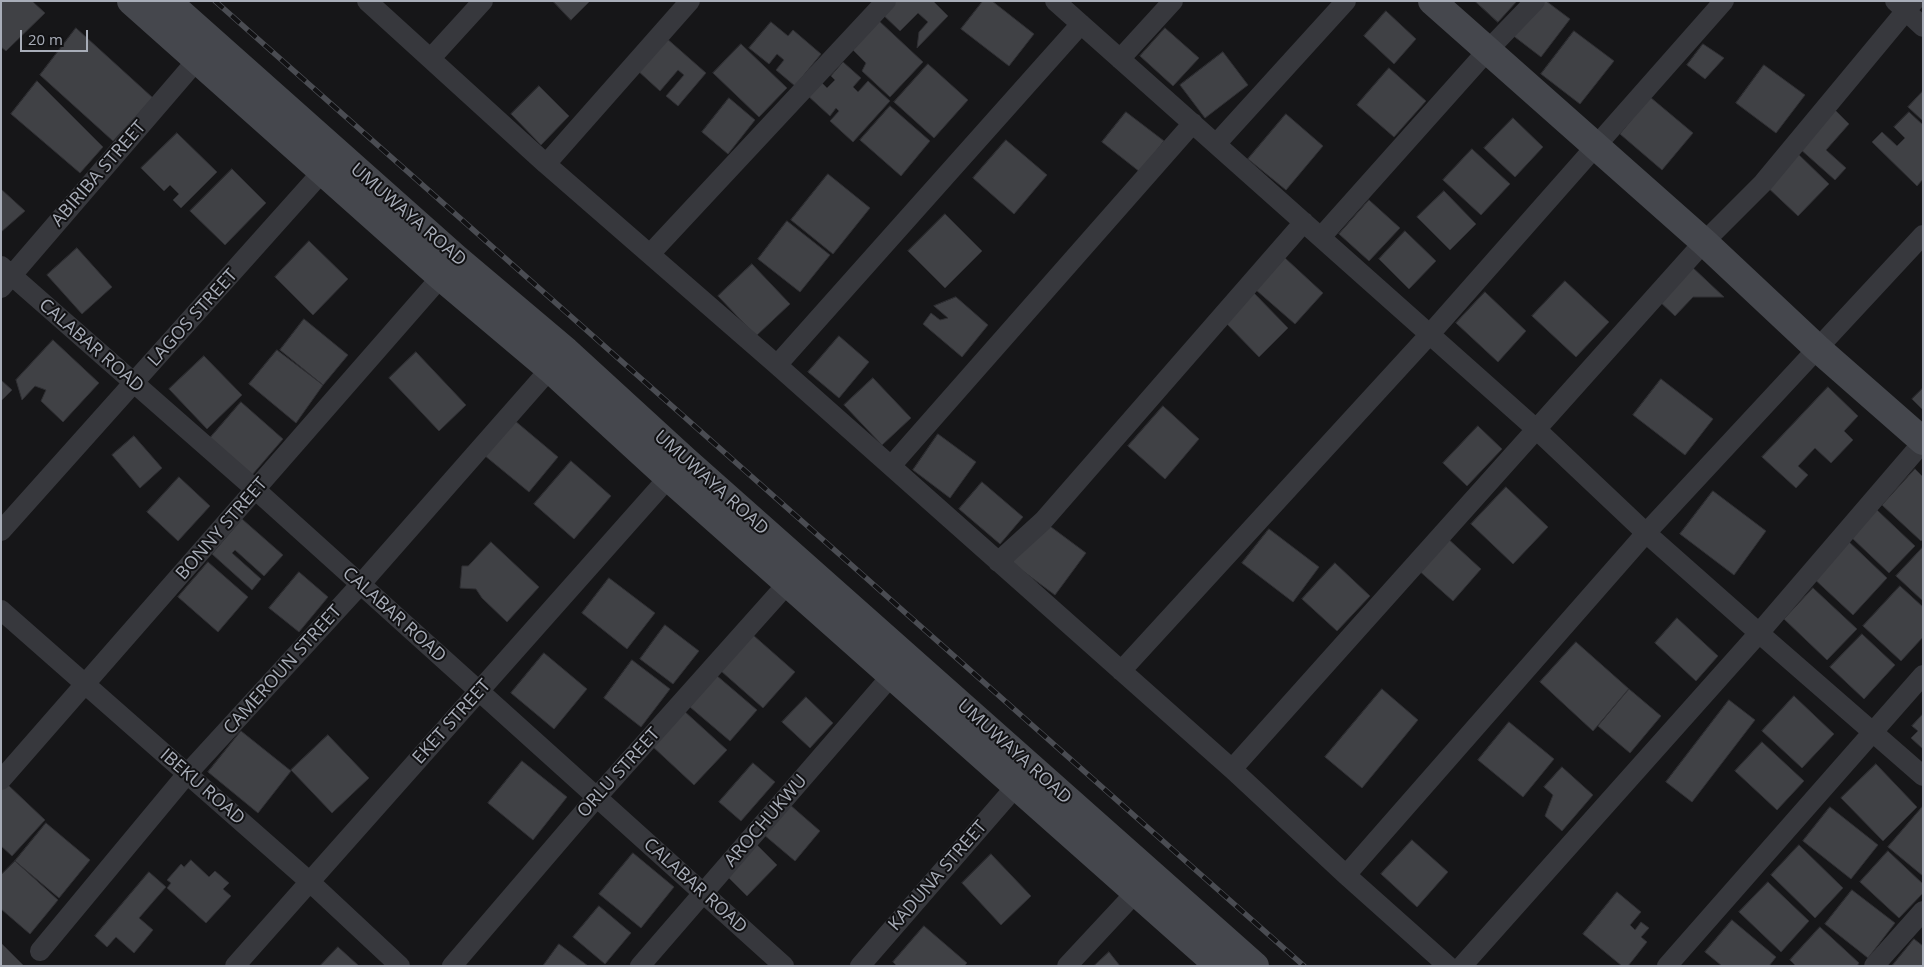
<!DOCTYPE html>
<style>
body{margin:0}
#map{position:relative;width:1924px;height:967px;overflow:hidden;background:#161618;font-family:"Open Sans",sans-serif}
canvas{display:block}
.frame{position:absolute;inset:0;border:2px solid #a8adb8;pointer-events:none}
.scale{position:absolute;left:20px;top:30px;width:68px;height:22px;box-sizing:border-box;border:2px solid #a8adb8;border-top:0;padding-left:6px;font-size:15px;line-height:18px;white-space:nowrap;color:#a8adb8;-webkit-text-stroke:4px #111113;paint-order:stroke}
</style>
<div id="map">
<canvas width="1924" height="967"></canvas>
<div class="frame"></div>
<div class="scale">20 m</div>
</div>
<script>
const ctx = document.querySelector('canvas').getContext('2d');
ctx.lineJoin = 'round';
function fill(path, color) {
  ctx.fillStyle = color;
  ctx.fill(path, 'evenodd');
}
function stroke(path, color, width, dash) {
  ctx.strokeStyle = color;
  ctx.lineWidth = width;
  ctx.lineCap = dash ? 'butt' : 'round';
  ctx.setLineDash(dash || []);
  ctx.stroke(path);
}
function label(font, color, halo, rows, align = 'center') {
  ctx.font = font + ' "Open Sans",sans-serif';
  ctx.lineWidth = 4;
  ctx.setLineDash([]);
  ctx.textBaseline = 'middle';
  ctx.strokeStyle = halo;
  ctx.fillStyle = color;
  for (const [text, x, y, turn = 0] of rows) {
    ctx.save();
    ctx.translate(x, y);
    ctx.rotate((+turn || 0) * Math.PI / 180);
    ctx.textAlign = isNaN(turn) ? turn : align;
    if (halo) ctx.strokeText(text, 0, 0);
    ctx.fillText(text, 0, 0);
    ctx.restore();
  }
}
const building = new Path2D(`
 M1,1H32L45,13L6,51L1,47Z
 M553,1H590L571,20Z
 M891,1H933L948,16L917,48L919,32L928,22L918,13L900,31L880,12Z
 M983,1H992L1034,34L1009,66L961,29Z
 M1475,1H1517L1498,22Z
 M1537,1H1546L1570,19L1541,57L1511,34Z
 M1386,11L1416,39L1394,64L1364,36Z
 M878,20L923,62L890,97L862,71L866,63L851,48Z
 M771,22L788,36L793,30L821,54L795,86L776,70L784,60L777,54L769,64L749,48Z
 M76,28L153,98L113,141L40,75Z
 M1165,28L1199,58L1173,86L1140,56Z
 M1574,31L1614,61L1580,104L1541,74Z
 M665,37L706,73L678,106L666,96L684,75L678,70L660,91L637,70Z
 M741,44L787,88L759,117L713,73Z
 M1703,44L1724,58L1705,79L1687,65Z
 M1223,52L1248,85L1205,118L1180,85Z
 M843,62L861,78L853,87L858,92L868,81L890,101L853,142L830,121L839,111L836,108L830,116L807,95L820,81L827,88L835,80L831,76Z
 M928,64L968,100L934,138L894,102Z
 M1764,65L1805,95L1776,133L1736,103Z
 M1389,68L1426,101L1394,137L1357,105Z
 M37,81L103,147L80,173L11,114Z
 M539,86L569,116L541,145L511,114Z
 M1923,91V121L1908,107Z
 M1650,97L1693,133L1662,170L1620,134Z
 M729,98L755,120L728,154L702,132Z
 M890,106L930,141L901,176L860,140Z
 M1834,109L1849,124L1826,150L1846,168L1835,180L1799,148Z
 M1126,112L1164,141L1140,172L1102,142Z
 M1909,112L1923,125V179L1917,186L1872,142L1882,132L1897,146L1905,138L1894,127Z
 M1286,114L1323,146L1286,190L1248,159Z
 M1513,118L1543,147L1515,177L1484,148Z
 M177,133L217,172L181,208L173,200L179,194L170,185L164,191L141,168Z
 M1006,140L1047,175L1014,214L973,178Z
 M1472,149L1510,184L1481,215L1443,180Z
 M1794,150L1829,184L1798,216L1763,183Z
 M232,169L266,203L225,245L190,211Z
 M828,174L870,208L833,254L791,220Z
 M1,189L25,211L1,232Z
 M1444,191L1476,224L1450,250L1417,217Z
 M1369,200L1400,228L1369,261L1339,234Z
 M945,214L982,251L945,288L908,251Z
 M787,221L830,255L800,292L758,259Z
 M1405,231L1436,261L1409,289L1379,259Z
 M309,241L348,279L313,315L275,277Z
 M77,248L112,287L82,314L47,275Z
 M1285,258L1323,293L1295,324L1256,290Z
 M752,264L790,304L756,336L718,296Z
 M1690,265L1724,297H1693L1675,316L1658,300Z
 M1565,281L1609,322L1576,357L1532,316Z
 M1253,292L1288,328L1259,357L1224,321Z
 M1485,292L1526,331L1498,362L1456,323Z
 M956,297L988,325L962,357L923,324L931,313L940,320L948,318L934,306Z
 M304,319L348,355L323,385L280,350Z
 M839,336L869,362L839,398L808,372Z
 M53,340L99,383L63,422L41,401L46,390L35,386L22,400L16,380Z
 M277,350L323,385L296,423L249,384Z
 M416,352L466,405L439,431L389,378Z
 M204,356L242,395L207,429L169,389Z
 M873,378L911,418L882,445L844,405Z
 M1661,379L1713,419L1685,455L1633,415Z
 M1,380L12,390L1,401Z
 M1828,387L1858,416L1844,431L1853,440L1831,463L1815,448L1798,466L1808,475L1796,488L1762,457Z
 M1923,388V410L1912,399Z
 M241,402L283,439L252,475L210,438Z
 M1163,406L1199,439L1165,479L1128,446Z
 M514,420L558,457L529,492L484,455Z
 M1478,426L1502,449L1467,486L1443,463Z
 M938,434L976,462L950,498L913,470Z
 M134,436L162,468L140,488L112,455Z
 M571,461L611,496L574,539L534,504Z
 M1915,469L1923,477V539L1921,541L1882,505Z
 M179,477L210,506L178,541L147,512Z
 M982,482L1023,517L1000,544L959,509Z
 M1506,487L1548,527L1513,564L1471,524Z
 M1713,491L1766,531L1734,575L1680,534Z
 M1877,510L1915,546L1889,573L1851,537Z
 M242,519L283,555L264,576L235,550L232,553L261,579L252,590L212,554Z
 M1043,521L1086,553L1055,595L1012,563Z
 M1269,529L1319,567L1293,602L1242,563Z
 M1445,536L1481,569L1453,601L1416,568Z
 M1845,538L1887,578L1853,615L1810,575Z
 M491,542L539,587L507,622L482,598L476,589L460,588L462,566H468Z
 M1923,547V601L1896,576Z
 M208,562L248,597L218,632L178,597Z
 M1335,563L1370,596L1337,631L1302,599Z
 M299,572L328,597L299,632L269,608Z
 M609,578L655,613L627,649L582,613Z
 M1900,586L1923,607V637L1901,661L1863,626Z
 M1813,588L1857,629L1827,660L1784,619Z
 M1677,618L1718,656L1696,681L1655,643Z
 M665,625L699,651L673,684L640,659Z
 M1862,634L1895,665L1864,699L1830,667Z
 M753,635L795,672L763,708L721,671Z
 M1576,642L1629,689L1593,731L1540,682Z
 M544,653L587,689L554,729L511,693Z
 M632,660L670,689L641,727L604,698Z
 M716,675L757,710L730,741L690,707Z
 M1382,689L1418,720L1362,788L1325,757Z
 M1629,689L1661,716L1630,753L1598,726Z
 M1794,696L1834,734L1802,768L1762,731Z
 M806,697L833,723L810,748L782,722Z
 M1729,700L1755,720L1692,802L1666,782Z
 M683,710L727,750L694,785L651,745Z
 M1923,714V749L1911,738L1918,731L1912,726Z
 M1509,722L1554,759L1523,797L1478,760Z
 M241,731L291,771L258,813L208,772Z
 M328,735L369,778L332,813L291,770Z
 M1762,742L1804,781L1777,810L1735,771Z
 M522,761L567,797L533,840L488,803Z
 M753,763L775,782L741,821L719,802Z
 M1876,764L1917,807L1883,841L1841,798Z
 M1562,767L1593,795L1562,831L1545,816L1553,795L1544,787Z
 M7,784L45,820L12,856L1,846V790Z
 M789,804L820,831L795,861L763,834Z
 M1923,806V876L1888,847Z
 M1830,807L1878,845L1851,879L1803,841Z
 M46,823L90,860L59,898L15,861Z
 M1412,840L1448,872L1417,907L1381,874Z
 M754,842L777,865L747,896L724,873Z
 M1799,845L1843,888L1815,918L1771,875Z
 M1888,851L1923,884V893L1899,918L1860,882Z
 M633,853L674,887L641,928L599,894Z
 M991,854L1031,896L1001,925L962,883Z
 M191,860L209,877L215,871L229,883L223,889L231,896L206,923L167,888L171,883L167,880L181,864L184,867Z
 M15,861L58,900L30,934L1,909V875Z
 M149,872L166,887L139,918L153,930L134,953L116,937L107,947L95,936Z
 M1768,882L1809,921L1781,952L1739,912Z
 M1852,890L1895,923L1868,958L1825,924Z
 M1617,892L1641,912L1630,925L1635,930L1641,922L1649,928L1641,937L1647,942L1628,966H1622L1583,934Z
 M599,906L631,933L605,964L573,937Z
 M1732,920L1776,957L1769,966H1722L1705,952Z
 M924,926L967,963L964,966H897L893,962Z
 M1820,927L1859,963L1857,966H1796L1790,960Z
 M1914,939L1923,946V966H1892Z
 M1,943L24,966H1Z
 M559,944L588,966H543Z
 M338,947L359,966H320Z
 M1109,952L1120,966H1094Z`);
fill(building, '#404145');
stroke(building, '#303034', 1);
stroke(new Path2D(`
 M367,1L546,164L777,365L1232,769L1346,875L1448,966
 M1055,1L1536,429L1646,533L1759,633L1923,776
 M1895,1L1923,27
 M431,58L483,1
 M1120,59L1173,1
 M1216,144L1346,1
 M546,164L690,1
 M1321,237L1488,50L1535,1
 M650,254L886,1
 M1,266L256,490L784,966
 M1,288L197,60
 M777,365L1081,24
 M891,466L1193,123
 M1,531L331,162
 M998,562L1043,521L1304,222
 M1,610L310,882L400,966
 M1121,671L1430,334L1724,1
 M1232,769L1704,242L1763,183L1914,1
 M1,780L441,277
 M1346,875L1646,533L1923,235
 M40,951L187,774L360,585L550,369
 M235,966L677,468
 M452,966L596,798L788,583
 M640,966L892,675
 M860,966L1024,777
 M1067,966L1136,892
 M1462,966L1759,633L1923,442
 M1667,966L1923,675
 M1874,966L1923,911`), '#37383d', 20);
stroke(new Path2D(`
 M131,1L441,277L550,369L669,478L1219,966
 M167,1L457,259L566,351L685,460L1255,966
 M1432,1L1704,242L1817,348L1923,441`), '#45474d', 28);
const rail = new Path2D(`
 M215,1L1304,966`);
stroke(rail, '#4a4c52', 5.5);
stroke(rail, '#111113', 4, [11]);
label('18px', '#a8adb8', '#111113', [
 ["ABIRIBA STREET",99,174,-49],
 ["UMUWAYA ROAD",408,215,41],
 ["LAGOS STREET",193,318,-48],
 ["CALABAR ROAD",91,346,41],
 ["UMUWAYA ROAD",711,483,42],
 ["BONNY STREET",222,529,-49],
 ["CALABAR ROAD",394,615,42],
 ["CAMEROUN STREET",283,670,-48],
 ["EKET STREET",452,722,-48],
 ["UMUWAYA ROAD",1014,752,42],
 ["ORLU STREET",619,773,-48],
 ["IBEKU ROAD",202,787,41],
 ["AROCHUKWU",766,821,-49],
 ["KADUNA STREET",938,876,-49],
 ["CALABAR ROAD",695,886,42]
]);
</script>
